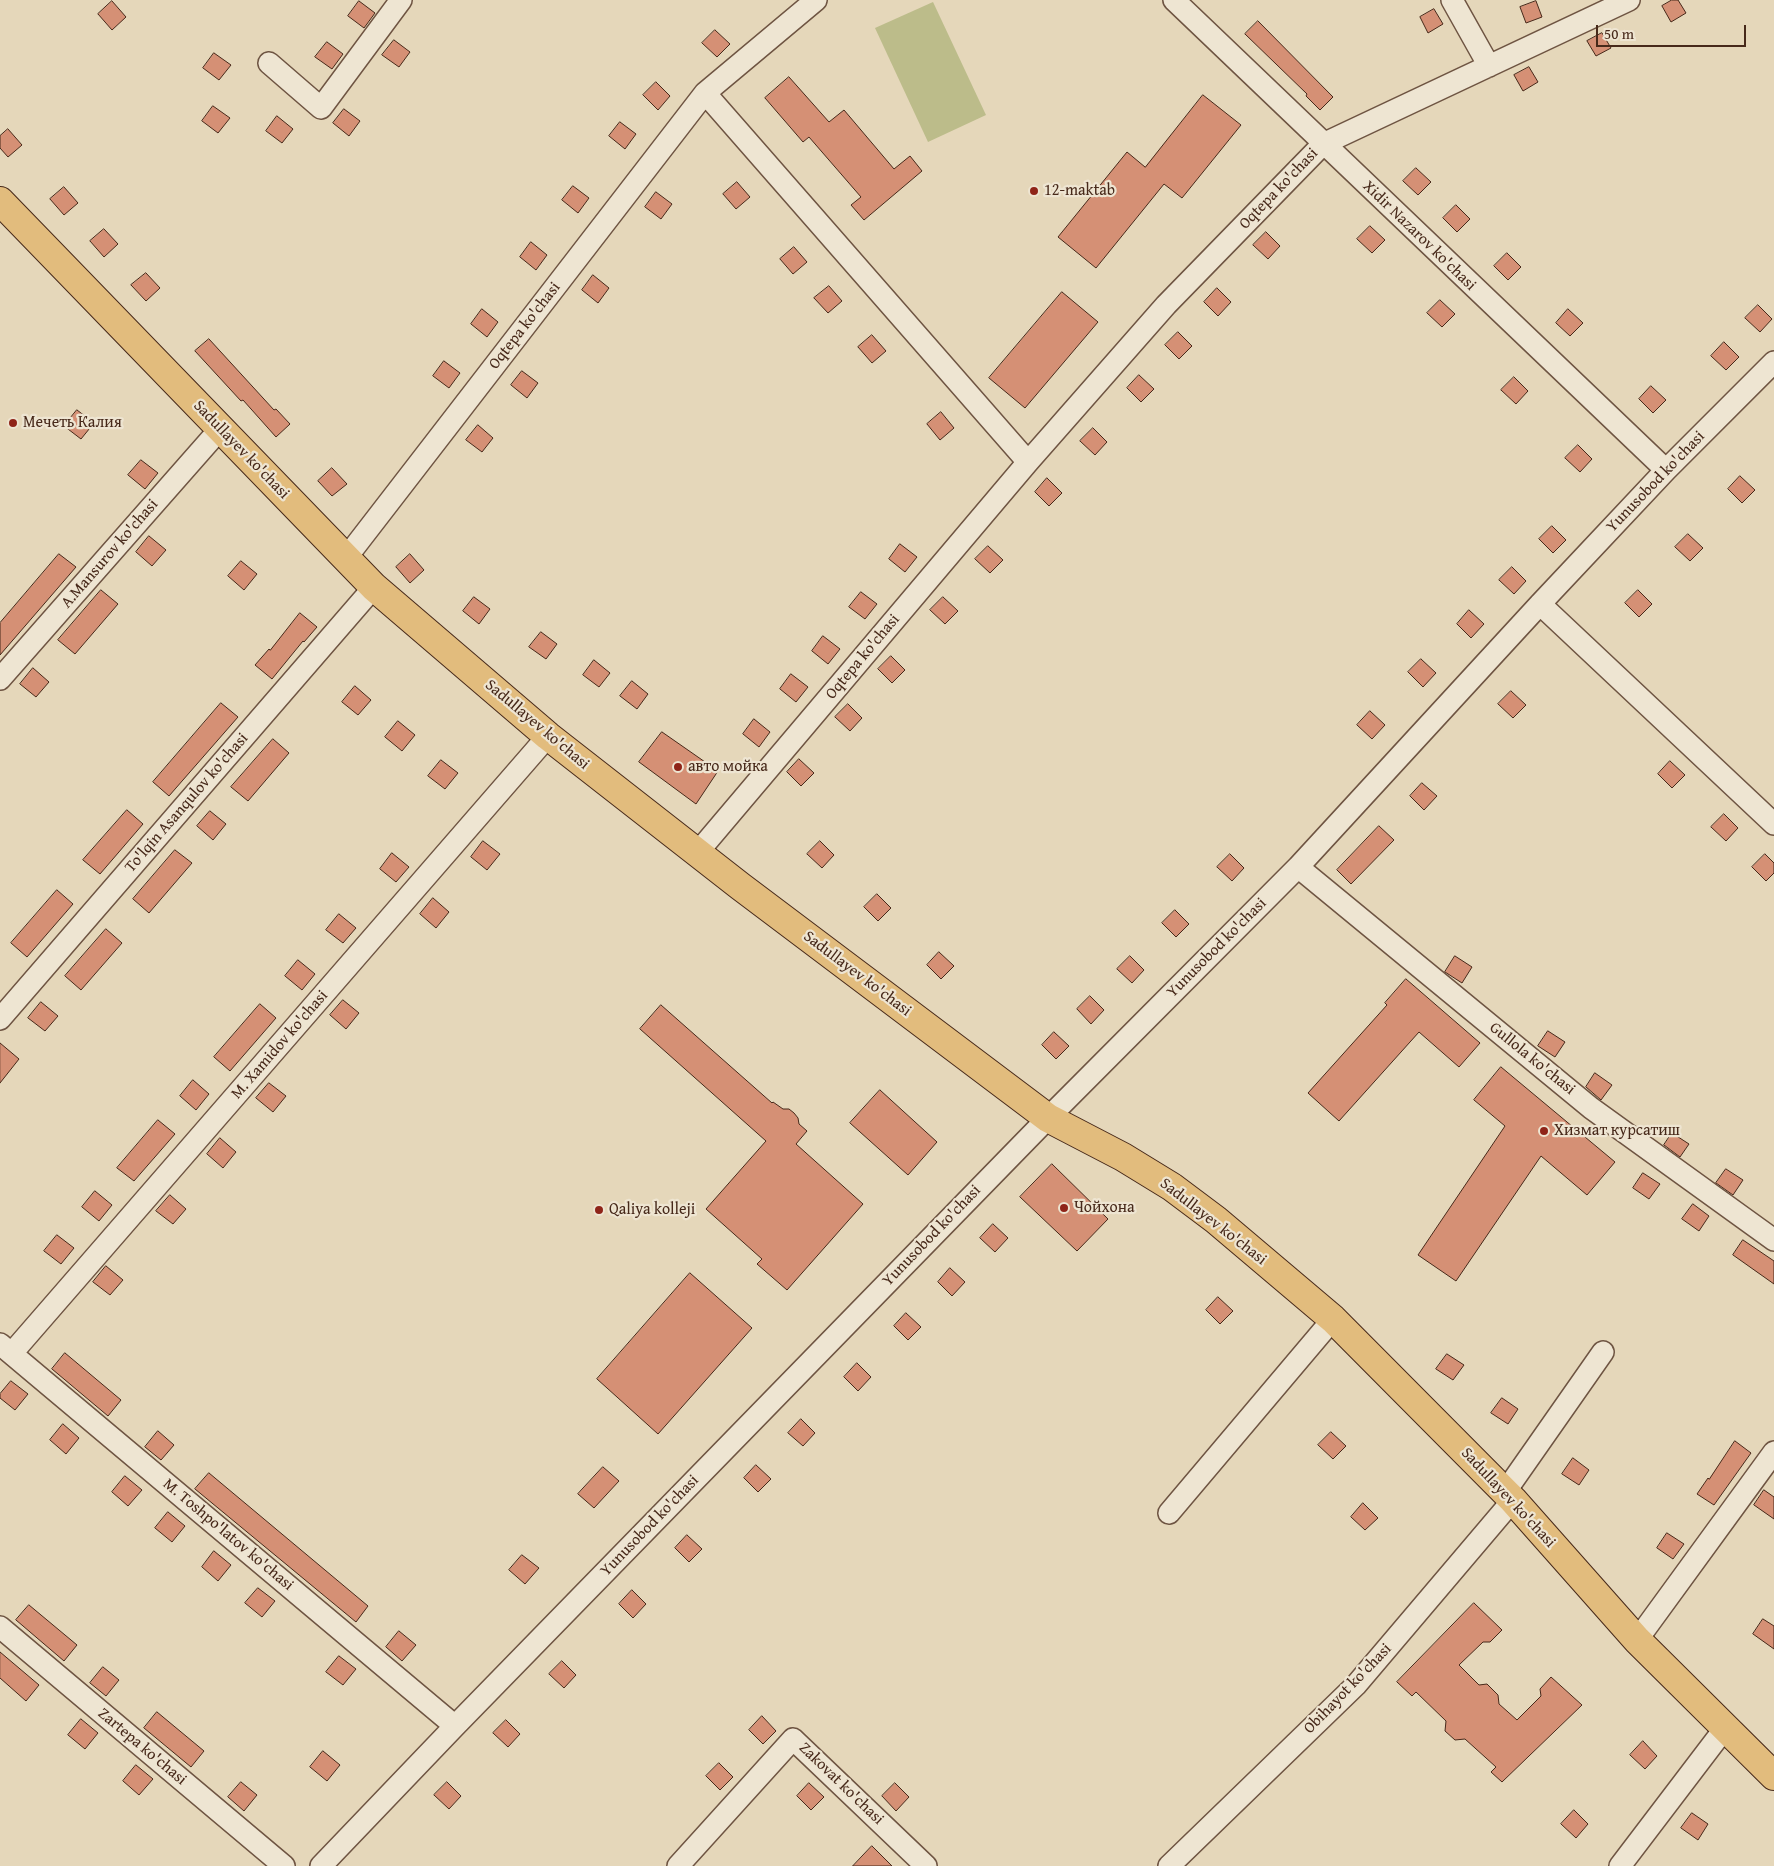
<!DOCTYPE html>
<meta charset="utf-8">
<style>
body{margin:0}
#map{position:relative;width:1774px;height:1866px;overflow:hidden;background:#e5d7ba;font-family:"Gentium Book Plus",serif}
canvas{display:block}
.scale{position:absolute;left:1596px;top:25px;width:150px;height:22px;box-sizing:border-box;border:2px solid #47291a;border-top:0;padding-left:6px;font-size:15px;line-height:18px;white-space:nowrap;color:#47291a;-webkit-text-stroke:4px #eee5d2;paint-order:stroke}
</style>
<div id="map">
<canvas width="1774" height="1866"></canvas>
<div class="scale">50 m</div>
</div>
<script>
const ctx = document.querySelector('canvas').getContext('2d');
ctx.lineJoin = 'round';
function fill(path, color) {
  ctx.fillStyle = color;
  ctx.fill(path, 'evenodd');
}
function stroke(path, color, width, dash) {
  ctx.strokeStyle = color;
  ctx.lineWidth = width;
  ctx.lineCap = dash ? 'butt' : 'round';
  ctx.setLineDash(dash || []);
  ctx.stroke(path);
}
function label(font, color, halo, rows, align = 'center') {
  ctx.font = font + ' "Gentium Book Plus",serif';
  ctx.lineWidth = 4.5;
  ctx.setLineDash([]);
  ctx.textBaseline = 'middle';
  ctx.strokeStyle = halo;
  ctx.fillStyle = color;
  for (const [text, x, y, turn = 0] of rows) {
    ctx.save();
    ctx.translate(x, y);
    ctx.rotate((+turn || 0) * Math.PI / 180);
    ctx.textAlign = isNaN(turn) ? turn : align;
    if (halo) ctx.strokeText(text, 0, 0);
    ctx.fillText(text, 0, 0);
    ctx.restore();
  }
}
fill(new Path2D(`
 M933,2L986,115L928,142L875,28Z`), '#bcbc8a');
const building = new Path2D(`
 M1672,0H1678L1686,13L1671,22L1662,6Z
 M112,1L126,17L112,30L98,14Z
 M359,1L375,13L364,28L348,16Z
 M1536,1L1542,17L1526,23L1520,7Z
 M1434,9L1443,24L1428,33L1420,17Z
 M1258,21L1333,97L1320,110L1306,96L1307,94L1245,34Z
 M715,30L730,44L717,57L702,43Z
 M1602,33L1611,48L1596,56L1587,41Z
 M394,40L410,52L399,67L382,55Z
 M327,42L343,54L332,69L315,57Z
 M214,53L231,65L219,80L203,68Z
 M1529,67L1538,82L1523,91L1514,75Z
 M789,77L829,122L844,110L894,169L910,156L922,171L864,220L851,205L861,197L809,137L803,142L765,98Z
 M656,82L670,96L658,110L643,95Z
 M1203,95L1241,125L1182,198L1164,184L1096,268L1058,237L1127,152L1145,167Z
 M213,106L230,118L218,133L202,121Z
 M344,109L360,121L349,136L333,123Z
 M277,116L293,129L282,143L266,131Z
 M620,122L636,134L625,149L609,136Z
 M8,129L22,145L8,157L0,148V136Z
 M1416,168L1431,182L1418,195L1403,181Z
 M737,182L750,197L736,209L723,194Z
 M573,186L589,198L578,213L562,200Z
 M64,187L78,203L64,215L50,199Z
 M656,192L672,204L661,219L645,207Z
 M1456,205L1470,219L1457,232L1443,218Z
 M1370,226L1385,240L1372,253L1357,239Z
 M104,229L118,244L104,257L90,241Z
 M1266,232L1280,246L1268,259L1253,245Z
 M531,242L547,255L536,270L520,257Z
 M794,247L807,262L793,274L780,259Z
 M1507,253L1521,267L1508,280L1494,266Z
 M146,273L160,288L146,301L131,285Z
 M593,275L609,288L598,303L582,290Z
 M829,286L842,301L828,313L814,298Z
 M1217,288L1231,302L1218,316L1204,302Z
 M1062,292L1098,322L1025,408L989,378Z
 M1440,300L1455,314L1442,327L1427,313Z
 M1758,305L1772,319L1760,332L1745,318Z
 M482,309L498,322L487,337L471,324Z
 M1568,309L1583,323L1570,336L1556,323Z
 M1178,332L1192,346L1179,359L1165,345Z
 M872,335L886,351L872,363L858,347Z
 M209,339L274,410L276,409L290,424L276,437L243,400L241,401L195,351Z
 M1724,342L1739,357L1726,370L1711,356Z
 M444,361L460,373L449,388L433,376Z
 M522,371L538,383L527,398L511,385Z
 M1139,375L1154,389L1141,402L1127,388Z
 M1514,377L1528,391L1516,404L1501,390Z
 M1651,386L1666,400L1653,413L1639,399Z
 M77,410L94,423L81,439L64,426Z
 M941,412L954,428L940,440L927,424Z
 M478,425L493,438L482,452L466,440Z
 M1093,428L1107,442L1095,455L1080,441Z
 M1578,445L1592,459L1580,472L1565,458Z
 M141,460L158,473L145,489L128,475Z
 M332,468L347,484L332,496L318,481Z
 M1740,476L1755,490L1742,503L1728,489Z
 M1047,478L1062,493L1049,506L1035,492Z
 M1552,526L1566,540L1553,553L1539,539Z
 M1688,534L1703,548L1690,561L1675,547Z
 M149,536L166,550L152,566L136,552Z
 M900,544L917,557L905,572L889,559Z
 M988,546L1003,560L990,573L975,559Z
 M59,554L76,567L0,655V623Z
 M410,554L424,570L410,583L396,567Z
 M241,561L257,574L244,590L228,576Z
 M1512,567L1526,581L1514,594L1499,580Z
 M101,590L118,604L75,654L58,640Z
 M1638,590L1652,604L1639,617L1625,603Z
 M861,592L877,604L865,619L849,607Z
 M474,597L490,609L479,624L463,611Z
 M943,597L958,611L945,624L930,610Z
 M1469,610L1484,624L1471,638L1457,624Z
 M300,613L317,627L304,642L303,641L272,679L255,665L269,649L270,650Z
 M541,632L557,644L546,659L529,647Z
 M823,636L840,649L828,664L812,651Z
 M891,656L905,670L892,683L878,669Z
 M1421,659L1436,673L1423,687L1408,672Z
 M594,660L610,673L599,687L583,675Z
 M33,668L49,682L36,697L20,684Z
 M791,674L808,687L796,702L780,689Z
 M632,681L648,694L637,709L620,696Z
 M355,686L371,700L358,715L342,702Z
 M1511,691L1526,705L1513,718L1498,704Z
 M221,703L238,717L169,796L153,782Z
 M848,704L862,718L850,731L835,717Z
 M1370,711L1385,725L1372,739L1357,725Z
 M754,719L770,732L759,747L743,734Z
 M398,721L415,735L402,751L385,737Z
 M662,732L718,771L696,804L639,762Z
 M273,739L289,753L248,801L231,787Z
 M799,759L814,773L801,786L787,772Z
 M441,760L458,773L445,789L428,776Z
 M1670,761L1685,775L1672,788L1658,774Z
 M1422,783L1437,796L1424,810L1410,796Z
 M127,810L143,824L100,874L83,860Z
 M210,811L226,824L213,840L197,826Z
 M1724,814L1738,828L1726,841L1711,827Z
 M1379,826L1394,840L1351,884L1337,870Z
 M483,841L500,854L487,870L471,857Z
 M820,841L834,855L822,868L807,854Z
 M175,850L192,863L149,913L133,899Z
 M392,853L409,867L396,882L380,869Z
 M1230,854L1244,868L1232,881L1217,867Z
 M1765,854L1774,863V873L1766,881L1752,867Z
 M57,890L73,904L27,957L11,943Z
 M877,894L891,908L878,921L864,907Z
 M433,898L449,912L436,928L420,914Z
 M1175,910L1189,924L1176,937L1162,923Z
 M339,914L356,928L343,943L326,930Z
 M106,929L122,943L81,990L65,976Z
 M939,952L954,966L941,979L927,965Z
 M1130,956L1144,970L1132,983L1117,969Z
 M1455,956L1472,967L1462,983L1445,972Z
 M298,960L315,974L302,990L285,976Z
 M1406,979L1480,1043L1459,1067L1419,1032L1339,1121L1308,1093L1387,1005L1385,1003Z
 M1090,996L1104,1010L1091,1024L1077,1009Z
 M343,1000L359,1013L346,1029L330,1015Z
 M41,1002L58,1016L45,1031L28,1018Z
 M260,1004L276,1018L230,1071L214,1057Z
 M661,1005L772,1103L773,1102L783,1109H789L794,1113L798,1118L799,1124L807,1131L796,1144L863,1204L787,1290L757,1264L762,1259L706,1209L766,1141L640,1029Z
 M1548,1031L1565,1042L1555,1057L1538,1046Z
 M1054,1032L1069,1046L1056,1059L1042,1045Z
 M0,1043L19,1059L0,1083Z
 M1501,1067L1615,1162L1587,1195L1541,1156L1456,1281L1418,1255L1505,1126L1474,1100Z
 M1595,1073L1612,1085L1601,1100L1586,1087Z
 M193,1080L209,1094L196,1110L180,1096Z
 M269,1083L286,1096L273,1112L256,1098Z
 M880,1090L937,1142L908,1175L850,1123Z
 M158,1120L175,1134L134,1181L117,1168Z
 M1672,1133L1689,1144L1680,1157L1664,1145Z
 M220,1138L236,1152L223,1168L207,1154Z
 M1052,1164L1108,1219L1077,1251L1020,1197Z
 M1726,1169L1743,1180L1733,1195L1716,1183Z
 M1643,1173L1660,1184L1649,1199L1633,1188Z
 M95,1191L112,1205L99,1221L82,1207Z
 M170,1195L186,1209L173,1224L156,1211Z
 M1693,1204L1709,1216L1699,1231L1682,1219Z
 M993,1224L1008,1238L995,1252L980,1238Z
 M57,1235L74,1248L61,1264L44,1251Z
 M1743,1240L1774,1261V1284L1733,1255Z
 M106,1266L123,1280L110,1295L93,1282Z
 M950,1268L965,1282L952,1296L938,1282Z
 M690,1273L752,1328L658,1434L597,1379Z
 M1218,1297L1233,1311L1220,1324L1206,1310Z
 M906,1313L921,1327L908,1340L894,1326Z
 M65,1353L121,1400L108,1416L52,1369Z
 M1447,1354L1464,1365L1453,1380L1436,1369Z
 M857,1363L871,1377L858,1391L844,1377Z
 M11,1381L28,1394L15,1410L0,1398V1394Z
 M1502,1398L1518,1409L1508,1424L1491,1413Z
 M801,1419L815,1433L803,1446L788,1433Z
 M63,1424L79,1438L66,1454L50,1440Z
 M158,1431L174,1445L161,1460L145,1447Z
 M1331,1432L1346,1446L1333,1459L1318,1445Z
 M1735,1441L1751,1453L1714,1505L1697,1494L1708,1478L1709,1479Z
 M1573,1458L1589,1470L1579,1485L1562,1474Z
 M756,1465L771,1479L758,1492L744,1478Z
 M603,1467L619,1481L594,1508L578,1494Z
 M209,1473L368,1606L356,1622L195,1489Z
 M125,1476L142,1490L128,1506L112,1492Z
 M1764,1490L1774,1497V1519L1754,1505Z
 M1363,1503L1378,1518L1365,1530L1351,1517Z
 M168,1512L185,1526L172,1542L155,1528Z
 M1667,1533L1684,1544L1673,1559L1657,1548Z
 M687,1535L702,1549L689,1562L675,1548Z
 M214,1551L231,1565L218,1581L202,1567Z
 M522,1555L539,1568L525,1584L509,1570Z
 M258,1588L275,1601L262,1617L245,1603Z
 M632,1590L646,1604L633,1618L619,1604Z
 M1474,1603L1502,1630L1490,1642H1483L1459,1665L1479,1685L1487,1684L1498,1695L1499,1704L1517,1720L1541,1696L1540,1689L1551,1677L1582,1705L1502,1782L1491,1772L1496,1767L1465,1739L1455,1740L1445,1731L1446,1721L1416,1692L1412,1696L1397,1682Z
 M29,1605L77,1645L64,1661L16,1620Z
 M1763,1619L1774,1626V1649L1753,1634Z
 M399,1631L416,1645L402,1661L386,1647Z
 M0,1652L39,1685L26,1701L0,1678Z
 M339,1656L356,1669L343,1685L326,1672Z
 M562,1661L576,1675L564,1688L549,1674Z
 M103,1667L119,1680L106,1696L90,1683Z
 M157,1712L204,1751L191,1767L144,1728Z
 M762,1716L776,1731L763,1744L749,1730Z
 M81,1719L98,1733L85,1749L68,1735Z
 M506,1720L520,1734L508,1747L493,1733Z
 M1643,1741L1657,1756L1645,1769L1630,1755Z
 M323,1751L340,1765L327,1781L310,1767Z
 M719,1763L733,1777L720,1790L706,1776Z
 M136,1765L153,1779L139,1795L123,1781Z
 M241,1782L257,1795L244,1811L228,1797Z
 M447,1782L461,1796L449,1809L434,1795Z
 M809,1783L824,1797L811,1810L797,1796Z
 M895,1783L909,1797L896,1811L882,1796Z
 M1574,1810L1588,1824L1576,1838L1561,1824Z
 M1692,1813L1708,1824L1698,1840L1681,1828Z
 M872,1846L892,1866H853Z`);
fill(building, '#d59075');
stroke(building, '#47291a', 1);
const minor = new Path2D(`
 M1174,0L1666,470
 M1452,0L1489,66
 M269,63L321,108L401,0
 M705,93L1028,462
 M346,558L705,93L816,0
 M1540,604L1774,824
 M0,679L220,429
 M698,852L1028,462L1166,305L1323,144L1629,0
 M1298,867L1591,1108L1774,1240
 M0,1019L374,587
 M0,1344L455,1726
 M12,1353L548,736
 M1505,1492L1603,1352
 M1169,1513L1333,1319
 M0,1627L284,1866
 M1637,1640L1774,1452
 M321,1866L455,1726L1048,1118L1298,867L1540,604L1666,470L1774,362
 M678,1866L793,1739L926,1866
 M1169,1866L1356,1685L1513,1500
 M1620,1866L1725,1728`);
const major = new Path2D(`
 M0,201L374,587L548,736L740,886L1048,1118L1123,1157L1172,1187L1216,1220L1333,1319L1513,1500L1637,1640L1774,1776`);
stroke(minor, '#6e5442', 24);
stroke(major, '#47291a', 30);
stroke(minor, '#eee5d2', 21);
stroke(major, '#e2bc7d', 28);
for (const [x, y, r, color] of [
 [1034,191,5,"#8f2418"],
 [13,423,5,"#8f2418"],
 [678,767,5,"#8f2418"],
 [1544,1131,5,"#8f2418"],
 [1064,1208,5,"#8f2418"],
 [599,1210,5,"#8f2418"]
]) {
  const dot = new Path2D();
  dot.arc(x, y, r, 0, 2 * Math.PI);
  ctx.fillStyle = color;
  ctx.fill(dot);
  stroke(dot, '#eee5d2', 2);
}
label('16px', '#47291a', '#eee5d2', [
 ["Oqtepa ko'chasi",1279,189,-46],
 ["Xidir Nazarov ko'chasi",1419,236,44],
 ["Oqtepa ko'chasi",525,326,-52],
 ["Sadullayev ko'chasi",241,450,46],
 ["Yunusobod ko'chasi",1656,482,-46],
 ["A.Mansurov ko'chasi",110,554,-49],
 ["Oqtepa ko'chasi",863,657,-50],
 ["Sadullayev ko'chasi",537,725,40],
 ["To'lqin Asanqulov ko'chasi",187,803,-49],
 ["Yunusobod ko'chasi",1217,948,-45],
 ["Sadullayev ko'chasi",857,974,37],
 ["M. Xamidov ko'chasi",280,1045,-49],
 ["Gullola ko'chasi",1532,1059,39],
 ["Sadullayev ko'chasi",1213,1222,38],
 ["Yunusobod ko'chasi",932,1236,-46],
 ["Sadullayev ko'chasi",1508,1498,47],
 ["Yunusobod ko'chasi",650,1526,-46],
 ["M. Toshpo'latov ko'chasi",228,1535,40],
 ["Obihayot ko'chasi",1348,1689,-46],
 ["Zartepa ko'chasi",142,1747,40],
 ["Zakovat ko'chasi",841,1784,44]
]);
label('16px', '#47291a', '#eee5d2', [
 ["12-maktab",1044,191],
 ["Мечеть Калия",23,423],
 ["авто мойка",688,767],
 ["Хизмат курсатиш",1554,1131],
 ["Чойхона",1074,1208],
 ["Qaliya kolleji",609,1210]
], 'left');
</script>
